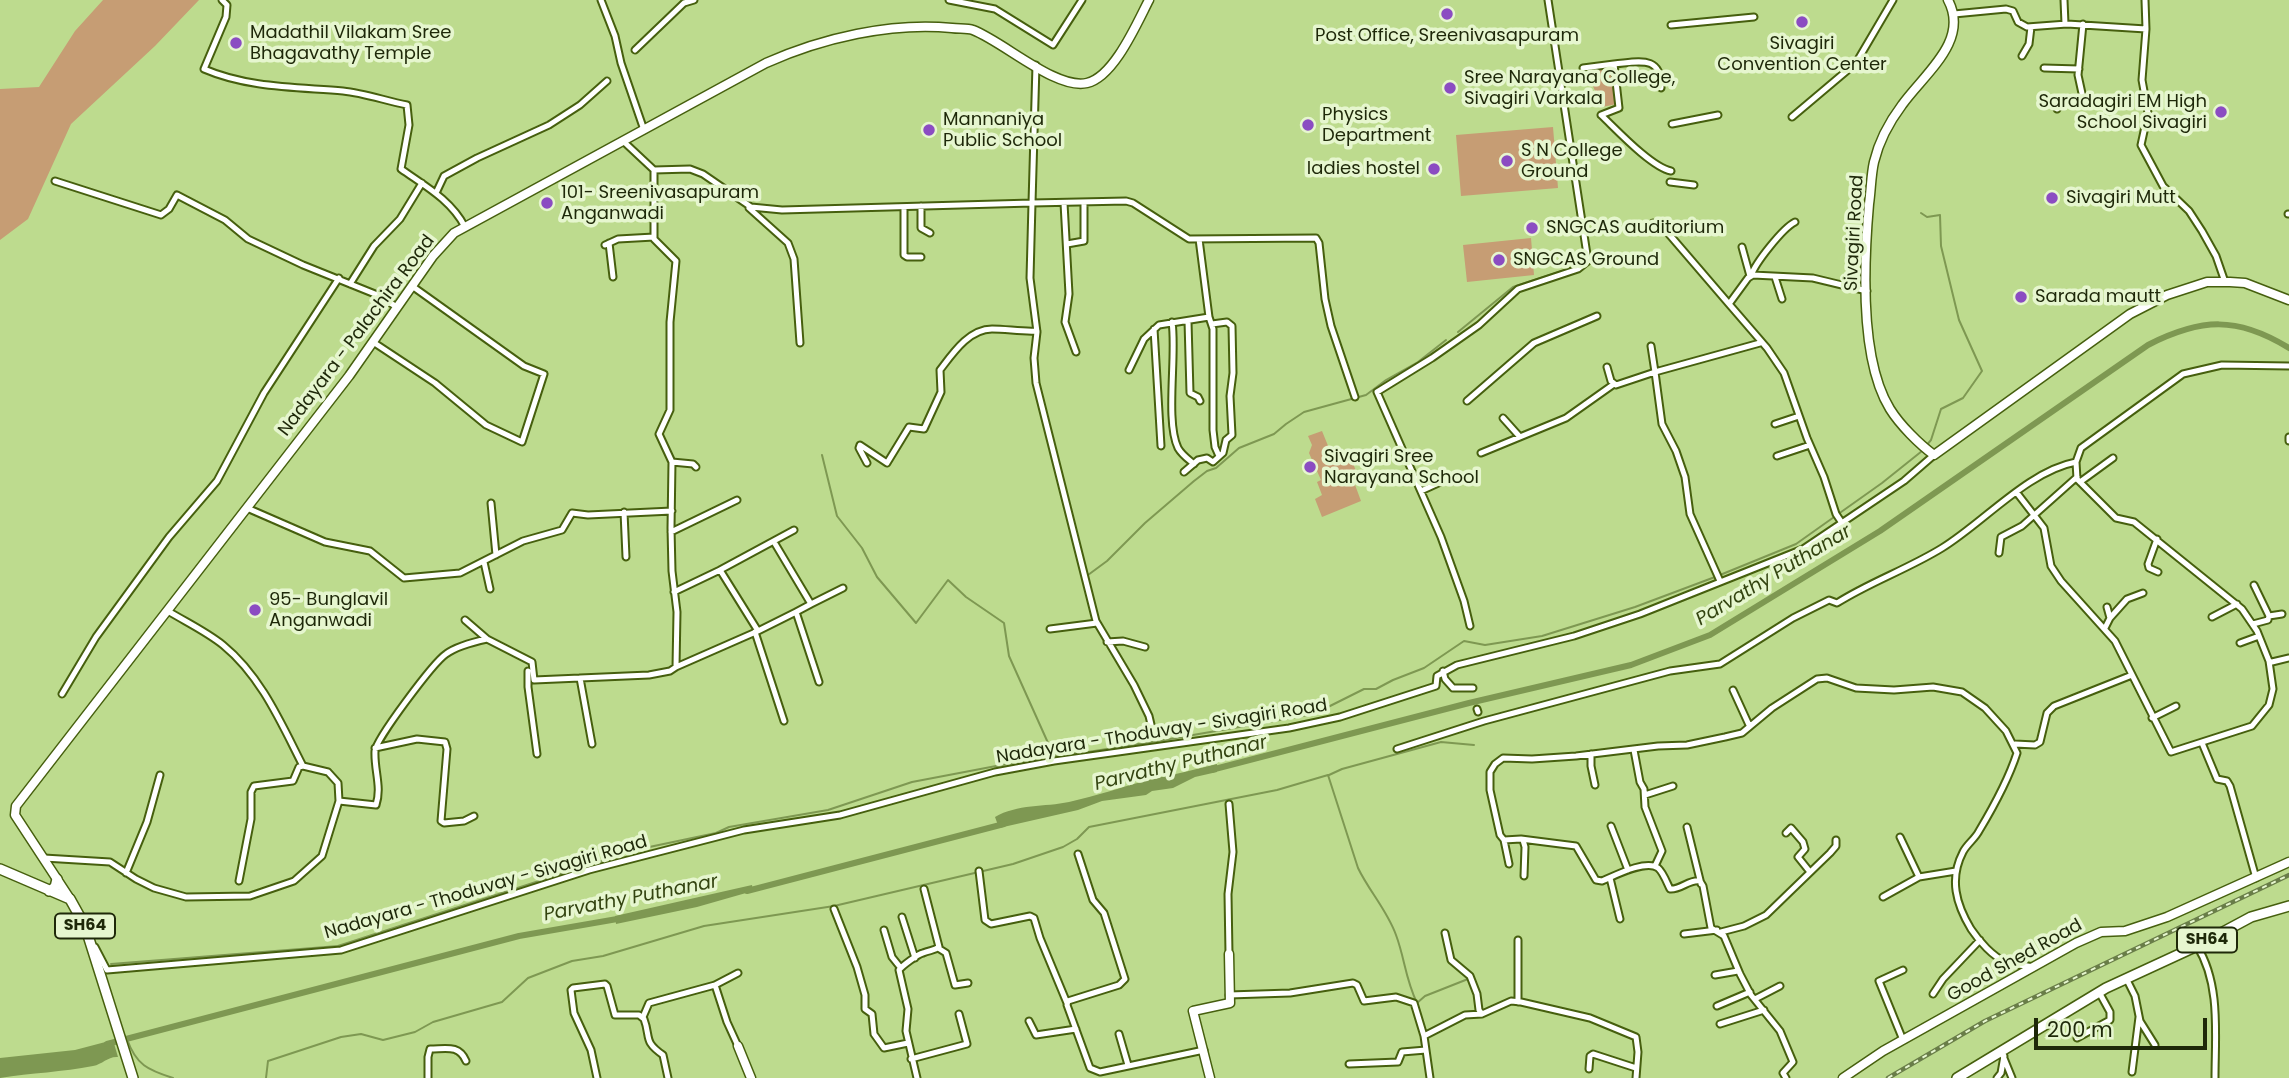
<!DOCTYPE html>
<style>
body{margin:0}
#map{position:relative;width:2289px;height:1078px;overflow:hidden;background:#bddb8e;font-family:Poppins,sans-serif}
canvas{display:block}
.scale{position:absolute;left:2034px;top:1018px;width:173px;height:32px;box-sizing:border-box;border:4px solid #1e2809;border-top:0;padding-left:9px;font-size:21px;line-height:24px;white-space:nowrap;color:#1e2809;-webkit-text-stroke:5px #e6f6cf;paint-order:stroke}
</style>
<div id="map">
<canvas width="2289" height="1078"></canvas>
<div class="scale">200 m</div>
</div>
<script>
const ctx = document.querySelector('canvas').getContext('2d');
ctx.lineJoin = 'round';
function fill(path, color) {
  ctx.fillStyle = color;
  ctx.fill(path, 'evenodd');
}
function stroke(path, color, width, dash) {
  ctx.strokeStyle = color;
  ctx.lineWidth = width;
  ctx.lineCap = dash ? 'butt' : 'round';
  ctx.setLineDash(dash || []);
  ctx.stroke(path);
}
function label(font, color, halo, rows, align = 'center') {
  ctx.font = font + ' Poppins,sans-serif';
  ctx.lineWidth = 7;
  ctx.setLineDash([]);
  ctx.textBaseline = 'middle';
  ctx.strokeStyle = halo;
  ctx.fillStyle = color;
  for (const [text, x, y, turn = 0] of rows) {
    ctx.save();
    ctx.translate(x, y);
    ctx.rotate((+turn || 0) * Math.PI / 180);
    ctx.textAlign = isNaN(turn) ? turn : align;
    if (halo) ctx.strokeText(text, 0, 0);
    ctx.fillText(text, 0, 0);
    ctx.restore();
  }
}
fill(new Path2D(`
 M103,0H199L155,46L71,124L28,219L0,240V89L39,87L75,31Z
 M1611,67L1617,104L1602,107L1586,70Z
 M1553,127L1558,188L1461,196L1456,135Z
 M1531,238L1534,275L1467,282L1463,245Z
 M1322,431L1333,458L1349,453L1356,471L1351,474L1361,501L1322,517L1315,499L1322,495L1317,482L1321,480L1309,453L1312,445L1308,436Z`), '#c69d74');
fill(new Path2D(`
 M1217,764V772L1195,777L1173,788L1152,791L1146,795L1102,801L1078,810L999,828L995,817C1017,804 1045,807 1069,802C1096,796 1122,787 1148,780C1171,775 1194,770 1217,764Z
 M752,885L753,891L697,907L616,924L615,916Z
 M113,1040L118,1057C108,1056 103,1064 93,1066C63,1072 31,1073 0,1078V1058L75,1050Z`), '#7e9852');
stroke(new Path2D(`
 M1921,213L1927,217L1940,215L1941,246L1959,320L1982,371L1963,398L1941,409L1931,440L1926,446
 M1592,257L1595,255
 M1458,332L1513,287L1577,266
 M822,455L837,516L862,548L877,577L916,623L948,580L966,597L1004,623L1009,656L1053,754
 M1088,575L1107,561L1145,523L1194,481L1207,471L1216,468L1239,448L1274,434L1286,424L1304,412L1366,395L1386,380L1418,362L1446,340
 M1720,575L1796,544L1882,483L1922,451
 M1329,775L1342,769L1441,742L1474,745
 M111,964L338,946L635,850L716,833L729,827L828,810L912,782L1054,755L1088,752L1170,739L1314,714L1364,689H1376L1393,680L1424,668L1464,641L1485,645L1542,636L1635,607L1715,577
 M127,1039C136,1065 148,1070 173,1078
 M266,1078L268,1061L341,1037L361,1034L383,1040L415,1032L433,1022L502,1002L528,978L572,961L603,956L704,926L834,906L1013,864L1063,847L1077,839L1089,827L1277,790L1328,775L1358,868C1369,891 1387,910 1396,935C1405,959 1405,978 1417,1003L1425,996L1468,979`), '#7e9852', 2);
stroke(new Path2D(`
 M1211,770L1469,703L1631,665L1710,635L1880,531L2148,345C2201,318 2237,316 2289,348
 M747,891L1004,824
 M107,1044L519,936L623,918`), '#7e9852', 6);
const street = new Path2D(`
 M222,0L227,5L226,17L204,69C248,88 297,87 343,91C364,93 386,101 407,105L409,125L401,169C425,186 451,200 465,227
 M601,0L615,36L621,63L644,130
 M949,0L995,9L1053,45L1082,0
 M2064,0L2065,24
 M2145,0L2146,29L2142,80L2148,113L2141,145L2163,186L2189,211L2202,231L2216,256L2225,282
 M1954,14L2006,9L2013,11L2018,22L2027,27L2067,24L2146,29
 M1671,25L1754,17
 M635,50L684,3L694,0
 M2022,56L2029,44L2031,27
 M1614,64C1638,62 1662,54 1661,88
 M1583,68L1614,64L1619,108L1601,115C1616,129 1651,167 1671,171
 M2044,68L2079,69
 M2057,109L2059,104L2067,101H2081L2083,98L2078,75L2083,24
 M1792,117L1856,63L1893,0
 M1672,124L1718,115
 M623,141L654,170L690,169L703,174L751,207L782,210L1032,203L1036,65
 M55,181L161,215L169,209L177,195L225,220L248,239L303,265L375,294L397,307
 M1670,182L1694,185
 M436,193L444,176L477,158L549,125L580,105L607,81
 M1064,203L1069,294L1065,322L1076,352
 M921,206V228L930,233
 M904,207V255L907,257H921
 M749,208L788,243L794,259L800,343
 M2288,214H2289
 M1653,223L1662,226L1729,304
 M1199,239L1209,317L1213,329V430L1215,447L1219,456
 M609,243L613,277
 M1067,244L1084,241V202
 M605,245L618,239L654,237
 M1742,247L1750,276
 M1751,276C1755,263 1783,228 1795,222
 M1775,277L1782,299
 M350,284L374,246L400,219L422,183
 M1188,321L1190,393L1198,397L1200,401
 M1172,322C1177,354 1165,421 1178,448C1182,455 1188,459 1194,464
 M1154,329L1161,446
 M373,342L435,383L486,425L522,442L544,374L524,366L412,286
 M1651,346L1655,372L1760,343
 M1607,367L1611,381L1616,385L1655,372L1662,424L1676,451L1685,477L1690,514L1720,581
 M1129,370L1144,339L1159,325L1209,317
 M1467,401L1534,343L1597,316
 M1503,418L1520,437
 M1775,424L1799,416
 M2289,437V441
 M1481,453L1566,418L1614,384
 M1777,456L1810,445
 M672,462L693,464L696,467
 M2076,462L2077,479L2116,518L2134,522L2242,609L2257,631L2269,661L2272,662L2289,658
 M867,463L859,448L860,445L887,463L909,427L924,429L941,392L940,370C953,353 969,329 992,329C1007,329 1022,332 1037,331
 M1184,472L1198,460L1207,458L1213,462L1223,453L1226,440L1232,435L1230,396L1233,373L1232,326L1227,322L1212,324
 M2080,482L2113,458
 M1421,491L1445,480L1455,481
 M2017,493L2044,528L2051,566L2061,581L2115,641L2171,752L2252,726L2269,705L2273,689L2269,661
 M491,503L496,555
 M247,508L325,542L370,551L404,578L460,573L523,541L562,530L572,513L588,515L672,511
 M624,512L626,557
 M1842,523L1836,514L1824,477L1807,438L1784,373L1767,348L1729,304L1748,278L1753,275L1813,278L1867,291
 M671,532L737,500
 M2157,539L2148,564L2149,568L2158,572
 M774,542L811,604L796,612
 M1999,553L2001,537L2022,526L2077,477
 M484,562L490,589
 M720,570L794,530
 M674,592L720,570L758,631L676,667
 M811,604L843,588
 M168,611C186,622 207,632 223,645C261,676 281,723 303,766L328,772L338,783L339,801L376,805C382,787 374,770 375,751C376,739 433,663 446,654C457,646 473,642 487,639L532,662L534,680L649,675L670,671L676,667L677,612L672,571L671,528L672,462L659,434L670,410V322L676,261L654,239V170
 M2269,616L2282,614
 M2212,617L2237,604
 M2110,618L2127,599L2143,593
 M465,620L487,639
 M2253,624L2268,620L2269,616L2254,585
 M1470,626L1464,601L1441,537L1377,392L1432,358L1479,325L1518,289L1578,269L1588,261L1548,0
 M2105,628L2110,618L2107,607
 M1050,629L1097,623
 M758,631L796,612L819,682
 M755,632L784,721
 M1107,642L1123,641L1145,647
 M2240,643L2259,636
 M528,671V687L537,754
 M1443,671L1445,679L1453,688H1473
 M580,678L592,744
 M1733,690L1749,725
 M62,694L96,637L169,537L217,481L264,393L339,278
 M1477,709L1478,712
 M2152,718L2176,706
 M1153,733L1149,716L1134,685L1096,621L1036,383L1034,358L1037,332L1030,278L1032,203L1126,201L1133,203L1189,239L1316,238L1319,243L1325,299L1331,326L1355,397
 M2202,743L2217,779L2227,781L2230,786L2256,878
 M2015,744L2035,745L2040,742L2047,713L2054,706L2132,675
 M375,748L417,739L445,742L447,749L441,821L444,823L464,821L474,816
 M1397,749L1484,721L1670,671L1720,664L1793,618L1829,600L1837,603C1870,582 1908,569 1942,548C1983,523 2028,471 2076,462L2081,448L2183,374L2222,365L2289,366
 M1634,750L1640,782L1644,789L1645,807L1662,851L1655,866
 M1591,754V766L1595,785
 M1645,795L1673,786
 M1611,826L1628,870
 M1687,827L1701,884
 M1786,833L1791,828L1803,842L1805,849L1798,857L1810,872
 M1900,837L1919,877
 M1504,840L1509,864
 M1523,840L1525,847L1524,876
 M1078,854L1093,900L1104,913L1125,979L1119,985L1068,1001L1067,1005L1090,1068L1100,1072L1204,1050
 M44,858L110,862L136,879L154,888L186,897L250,896L294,881L322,856L339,801
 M979,871L985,920L991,924L1030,916L1034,918L1040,938L1067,1003
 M126,873L147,822L160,775
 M1610,878L1620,919
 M239,881L251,819V792L254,786L293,781L299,767L303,766
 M1883,897L1919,877L1956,871
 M834,909L857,967L865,995V1009L872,1014L874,1034L884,1048L908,1043
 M902,917L915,958
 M884,930L892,957L900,967
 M1721,932L1744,926L1766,915L1830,853L1836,846V840
 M1445,933L1451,960L1470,976L1477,994L1479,1010L1482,1014
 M1684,934L1717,930
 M1518,940V1002
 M2197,946C2221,984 2215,1035 2215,1078
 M95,947L107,970L341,950L589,870L744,830L840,815L995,772L1054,761L1289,728L1340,717L1436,686L1437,676L1457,665L1574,636L1640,614L1803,549L1904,481L1934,455
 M938,948L946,953L955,985L968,983
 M1229,954L1228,894L1233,852L1229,804
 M1903,970L1879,981L1903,1040
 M1715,975L1738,971
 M2126,978L2135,996L2140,1021L2155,1045
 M1933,994L1943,979L1980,940
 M1229,995L1290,993L1353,983L1357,985L1364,1001L1396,997L1414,1003L1424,1036L1430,1078
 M1755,999L1780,986
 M1717,1006L1750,992
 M643,1017L649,1003L715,985
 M1029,1021L1036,1035L1076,1029
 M1720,1024L1764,1010
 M1119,1034L1128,1065
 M1424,1036L1465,1015L1482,1014L1511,1001L1521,1002L1590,1018L1636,1037L1638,1052L1636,1078
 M2077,1038L2110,1020V1012L2099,992
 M738,1046L727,1022L715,985L738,973
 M2001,1051L2012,1078
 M911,1059L967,1044L959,1014
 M1349,1064L1398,1062L1402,1052L1426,1050
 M1589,1069L1590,1056L1593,1054L1636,1068
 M2132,1072L2139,1017
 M428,1078V1057L430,1049C445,1049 459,1044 466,1061
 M597,1078L591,1050L574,1013L571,990L573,988L605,984L607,986L615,1015H639L644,1019C651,1038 643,1041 663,1055L668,1078
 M917,1078L906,1031L908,1009L899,970C902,966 918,954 923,953C930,950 934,951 939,947L924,889
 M1786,1078L1783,1073L1793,1062L1780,1031L1751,995L1740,974L1724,936L1711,928L1703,886L1700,881C1689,879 1681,890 1670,889C1667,883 1663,872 1658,868C1646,859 1614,876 1602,881L1596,880L1576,846L1521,839L1504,840L1500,835L1490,790V772L1495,764L1503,758L1532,759L1576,756L1658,746L1687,745L1725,737L1742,733L1772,708L1817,679L1827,678L1856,688L1894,690L1933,687L1962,692L1985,708L2006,731L2017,753C2008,781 1994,806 1979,831C1975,839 1967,844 1963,852C1949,879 1956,904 1971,929C1979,941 1993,957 2006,962C2014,966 2025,965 2033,967
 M1997,1078L2001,1073L2004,1056`);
const secondary = new Path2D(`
 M1948,0C1970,41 1924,74 1902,105C1890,121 1879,141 1874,162C1871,175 1871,190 1869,204C1864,261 1859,359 1890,409C1900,425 1919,444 1934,455L2130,314L2167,295L2207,282H2230L2245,283L2289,300
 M70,899L15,815L16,806L349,376L433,256L454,233L766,63C822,38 891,22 952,28C959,29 967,28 973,30C1004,42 1056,90 1087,83C1114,77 1137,23 1149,0
 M738,1046L751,1078
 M1210,1078L1193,1011L1230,1003L1229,954
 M1843,1078L1883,1051L2076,943L2101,932L2125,931L2167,917L2289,862`);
const primary = new Path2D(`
 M0,869L70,899L85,926L133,1078
 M49,891L55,887L57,879
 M1957,1078L2106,988L2197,946L2251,917L2289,906`);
stroke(street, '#465f0e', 9);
stroke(secondary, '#465f0e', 11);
stroke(primary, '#465f0e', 12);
stroke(street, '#fff', 5);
stroke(secondary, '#fff', 8);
stroke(primary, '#fff', 9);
const rail = new Path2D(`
 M1888,1078L1985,1021L2289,875`);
stroke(rail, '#697d48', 4.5);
stroke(rail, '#e6f6cf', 2, [5]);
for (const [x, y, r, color] of [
 [1447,14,7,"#8b4cc2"],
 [1802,22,7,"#8b4cc2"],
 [236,43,7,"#8b4cc2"],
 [1450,88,7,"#8b4cc2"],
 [2221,112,7,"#8b4cc2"],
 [1308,125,7,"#8b4cc2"],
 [929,130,7,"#8b4cc2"],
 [1507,161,7,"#8b4cc2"],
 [1434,169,7,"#8b4cc2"],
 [2052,198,7,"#8b4cc2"],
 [547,203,7,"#8b4cc2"],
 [1532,228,7,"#8b4cc2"],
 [1499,260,7,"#8b4cc2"],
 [2021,297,7,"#8b4cc2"],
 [1310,467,7,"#8b4cc2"],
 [255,610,7,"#8b4cc2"]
]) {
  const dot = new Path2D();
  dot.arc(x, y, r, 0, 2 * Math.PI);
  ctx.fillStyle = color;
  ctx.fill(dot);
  stroke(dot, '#e6f6cf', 2.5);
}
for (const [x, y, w] of [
 [85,926,60],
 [2207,940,60]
]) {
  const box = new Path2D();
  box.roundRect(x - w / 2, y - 12.5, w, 25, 5);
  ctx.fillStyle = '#e6f6cf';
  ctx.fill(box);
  stroke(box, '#1e2809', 2);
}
label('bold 16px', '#1e2809', null, [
 ["SH64",85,926],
 ["SH64",2207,940]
]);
label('18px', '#1e2809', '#e6f6cf', [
 ["Madathil Vilakam Sree",250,33],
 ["Bhagavathy Temple",250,54],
 ["Post Office, Sreenivasapuram",1447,36,"center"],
 ["Sivagiri",1802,44,"center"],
 ["Convention Center",1802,65,"center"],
 ["Sree Narayana College,",1464,78],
 ["Sivagiri Varkala",1464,99],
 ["Saradagiri EM High",2207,102,"right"],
 ["School Sivagiri",2207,123,"right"],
 ["Physics",1322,115],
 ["Department",1322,136],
 ["Mannaniya",943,120],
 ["Public School",943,141],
 ["S N College",1521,151],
 ["Ground",1521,172],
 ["ladies hostel",1420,169,"right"],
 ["101- Sreenivasapuram",561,193],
 ["Anganwadi",561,214],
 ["Sivagiri Mutt",2066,198],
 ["SNGCAS auditorium",1546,228],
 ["SNGCAS Ground",1513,260],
 ["Sarada mautt",2035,297],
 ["Sivagiri Sree",1324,457],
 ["Narayana School",1324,478],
 ["95- Bunglavil",269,600],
 ["Anganwadi",269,621]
], 'left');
label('18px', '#1e2809', '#e6f6cf', [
 ["Sivagiri Road",1855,233,-87],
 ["Nadayara - Palachira Road",357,336,-53],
 ["Nadayara - Thoduvay - Sivagiri Road",1162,732,-9],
 ["Nadayara - Thoduvay - Sivagiri Road",486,888,-16],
 ["Good Shed Road",2015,961,-29]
]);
label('italic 19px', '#334410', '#e6f6cf', [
 ["Parvathy Puthanar",1774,576,-31],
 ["Parvathy Puthanar",1181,764,-14],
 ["Parvathy Puthanar",631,899,-11]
]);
</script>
